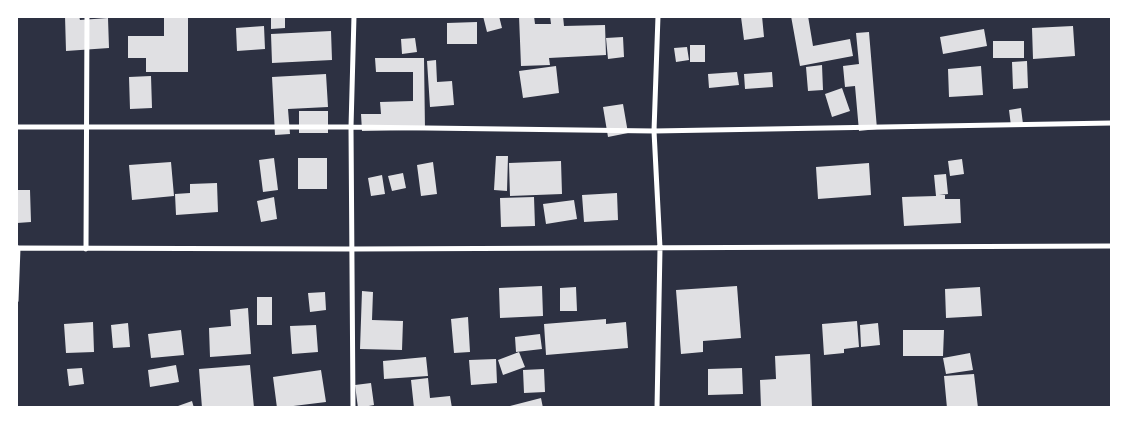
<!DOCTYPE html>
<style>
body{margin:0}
#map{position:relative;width:1128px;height:424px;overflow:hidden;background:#2d3142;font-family:Rubik,sans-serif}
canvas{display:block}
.frame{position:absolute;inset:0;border:18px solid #fff;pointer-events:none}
</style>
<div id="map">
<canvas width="1128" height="424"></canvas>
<div class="frame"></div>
</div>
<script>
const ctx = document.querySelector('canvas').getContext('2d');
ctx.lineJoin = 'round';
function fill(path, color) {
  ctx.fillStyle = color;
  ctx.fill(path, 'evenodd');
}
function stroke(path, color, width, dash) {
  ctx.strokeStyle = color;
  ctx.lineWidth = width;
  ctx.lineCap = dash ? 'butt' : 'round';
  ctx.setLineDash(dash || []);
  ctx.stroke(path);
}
fill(new Path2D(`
 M65,16H79L80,20L108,18L109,48L66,51Z
 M164,16H188V72H146V58H128V36H164Z
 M271,16H285V28L271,29Z
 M483,16H499L502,28L487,32Z
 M519,16H534L535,24H551L550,16H563L564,26L605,25L606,55L549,58L550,65L521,66Z
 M747,16H762L764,37L744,40L741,17Z
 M791,16H808L813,46L850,39L853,56L800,66Z
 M477,22V44H447V23Z
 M264,26L265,49L237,51L236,28Z
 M1073,26L1075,56L1033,59L1032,28Z
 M984,29L987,46L943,54L940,37Z
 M331,31L332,60L272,63L271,34Z
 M869,32L877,129L859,131L855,86L845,87L843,66L859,64L856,33Z
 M623,37L624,57L608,59L606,38Z
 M415,38L417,52L402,54L401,39Z
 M993,41H1024V58H993Z
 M690,45H705V62H690Z
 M687,47L689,60L676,62L674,48Z
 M375,58H424L425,130L362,131L361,114H381L380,102L413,101V72H376Z
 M436,60L437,82L452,81L454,105L430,107L427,61Z
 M1027,61L1028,88L1013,89L1012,62Z
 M822,65L823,90L808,91L806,67Z
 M556,66L559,93L523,98L519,71Z
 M981,66L983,95L949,97L948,69Z
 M737,72L739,85L709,88L708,74Z
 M772,72L773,87L745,89L744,74Z
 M326,74L328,107L288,109L290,134L275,135L272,77Z
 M151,76L152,108L130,109L129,77Z
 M842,88L850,111L832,117L825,94Z
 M623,104L628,133L608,137L603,107Z
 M1021,108L1023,124L1011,126L1009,110Z
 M299,111H328V133H299Z
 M496,156H508L507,191L494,190Z
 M274,158L278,190L263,192L259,160Z
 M298,158H327V189H298Z
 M962,159L964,174L950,176L948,161Z
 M561,161L562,194L510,196L509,163Z
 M171,162L174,196L132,200L129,165Z
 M433,162L437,194L421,196L417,165Z
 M869,163L871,195L818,199L816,167Z
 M403,173L406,188L392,191L388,176Z
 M946,174L948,194L939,195H945V199H960L961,223L904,226L902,197L936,196L934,175Z
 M382,175L385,194L371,196L368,178Z
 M217,183L218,212L176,215L175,194L190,193V184Z
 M16,190H30L31,222L17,223Z
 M617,193L618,220L584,222L582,195Z
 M274,197L277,219L261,222L257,201Z
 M534,197L535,226L501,227L500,198Z
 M574,200L577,219L546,224L543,204Z
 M542,286L543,316L500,318L499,288Z
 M737,286L741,338L703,341V352L681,354L676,290Z
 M576,287L577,311H560V288Z
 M980,287L982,316L946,318L945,289Z
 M362,291L373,292L372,320L403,321L402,350L360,349Z
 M325,292L326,310L310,312L308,293Z
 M257,297H272V325H257Z
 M248,308L251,354L210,357L209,328L231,326L230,310Z
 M468,317L470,352L454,353L451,319Z
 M606,319V324L626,322L628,348L546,355L544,324Z
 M857,321L859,347L844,349V353L824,355L822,324Z
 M93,322L94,352L66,353L64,324Z
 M128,323L130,347L113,348L111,325Z
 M878,323L880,345L861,347L860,325Z
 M316,325L318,352L292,354L290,326Z
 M181,330L184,355L151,358L148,334Z
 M903,330H944L943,356H903Z
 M540,334L542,349L516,352L515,337Z
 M519,352L525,367L503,375L498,360Z
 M970,353L973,370L946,374L943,358Z
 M810,354L812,408H761L760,380L776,379L775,356Z
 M426,357L428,376L384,379L383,361Z
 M496,359L497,383L471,385L469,360Z
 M176,365L179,382L150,387L148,370Z
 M250,365L254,408H202L199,369Z
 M82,368L84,384L69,386L67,369Z
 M742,368L743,394L708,395V369Z
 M544,369L545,392L524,393L523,370Z
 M321,370L326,402L277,408L273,377Z
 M974,374L978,408H947L944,376Z
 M428,378L430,398L450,396L452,408H414L411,380Z
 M371,383L374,405L358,408L355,385Z
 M541,398L543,408H510V406Z
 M192,401L194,408H179L178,406Z`), '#e0e0e3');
stroke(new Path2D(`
 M16,127H351L654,131L1112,123
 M16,248L352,249L1112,246
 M86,249L87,16
 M16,301L18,248
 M353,408L351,127L354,16
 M657,408L660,248L654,131L658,16`), '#fff', 5);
</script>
